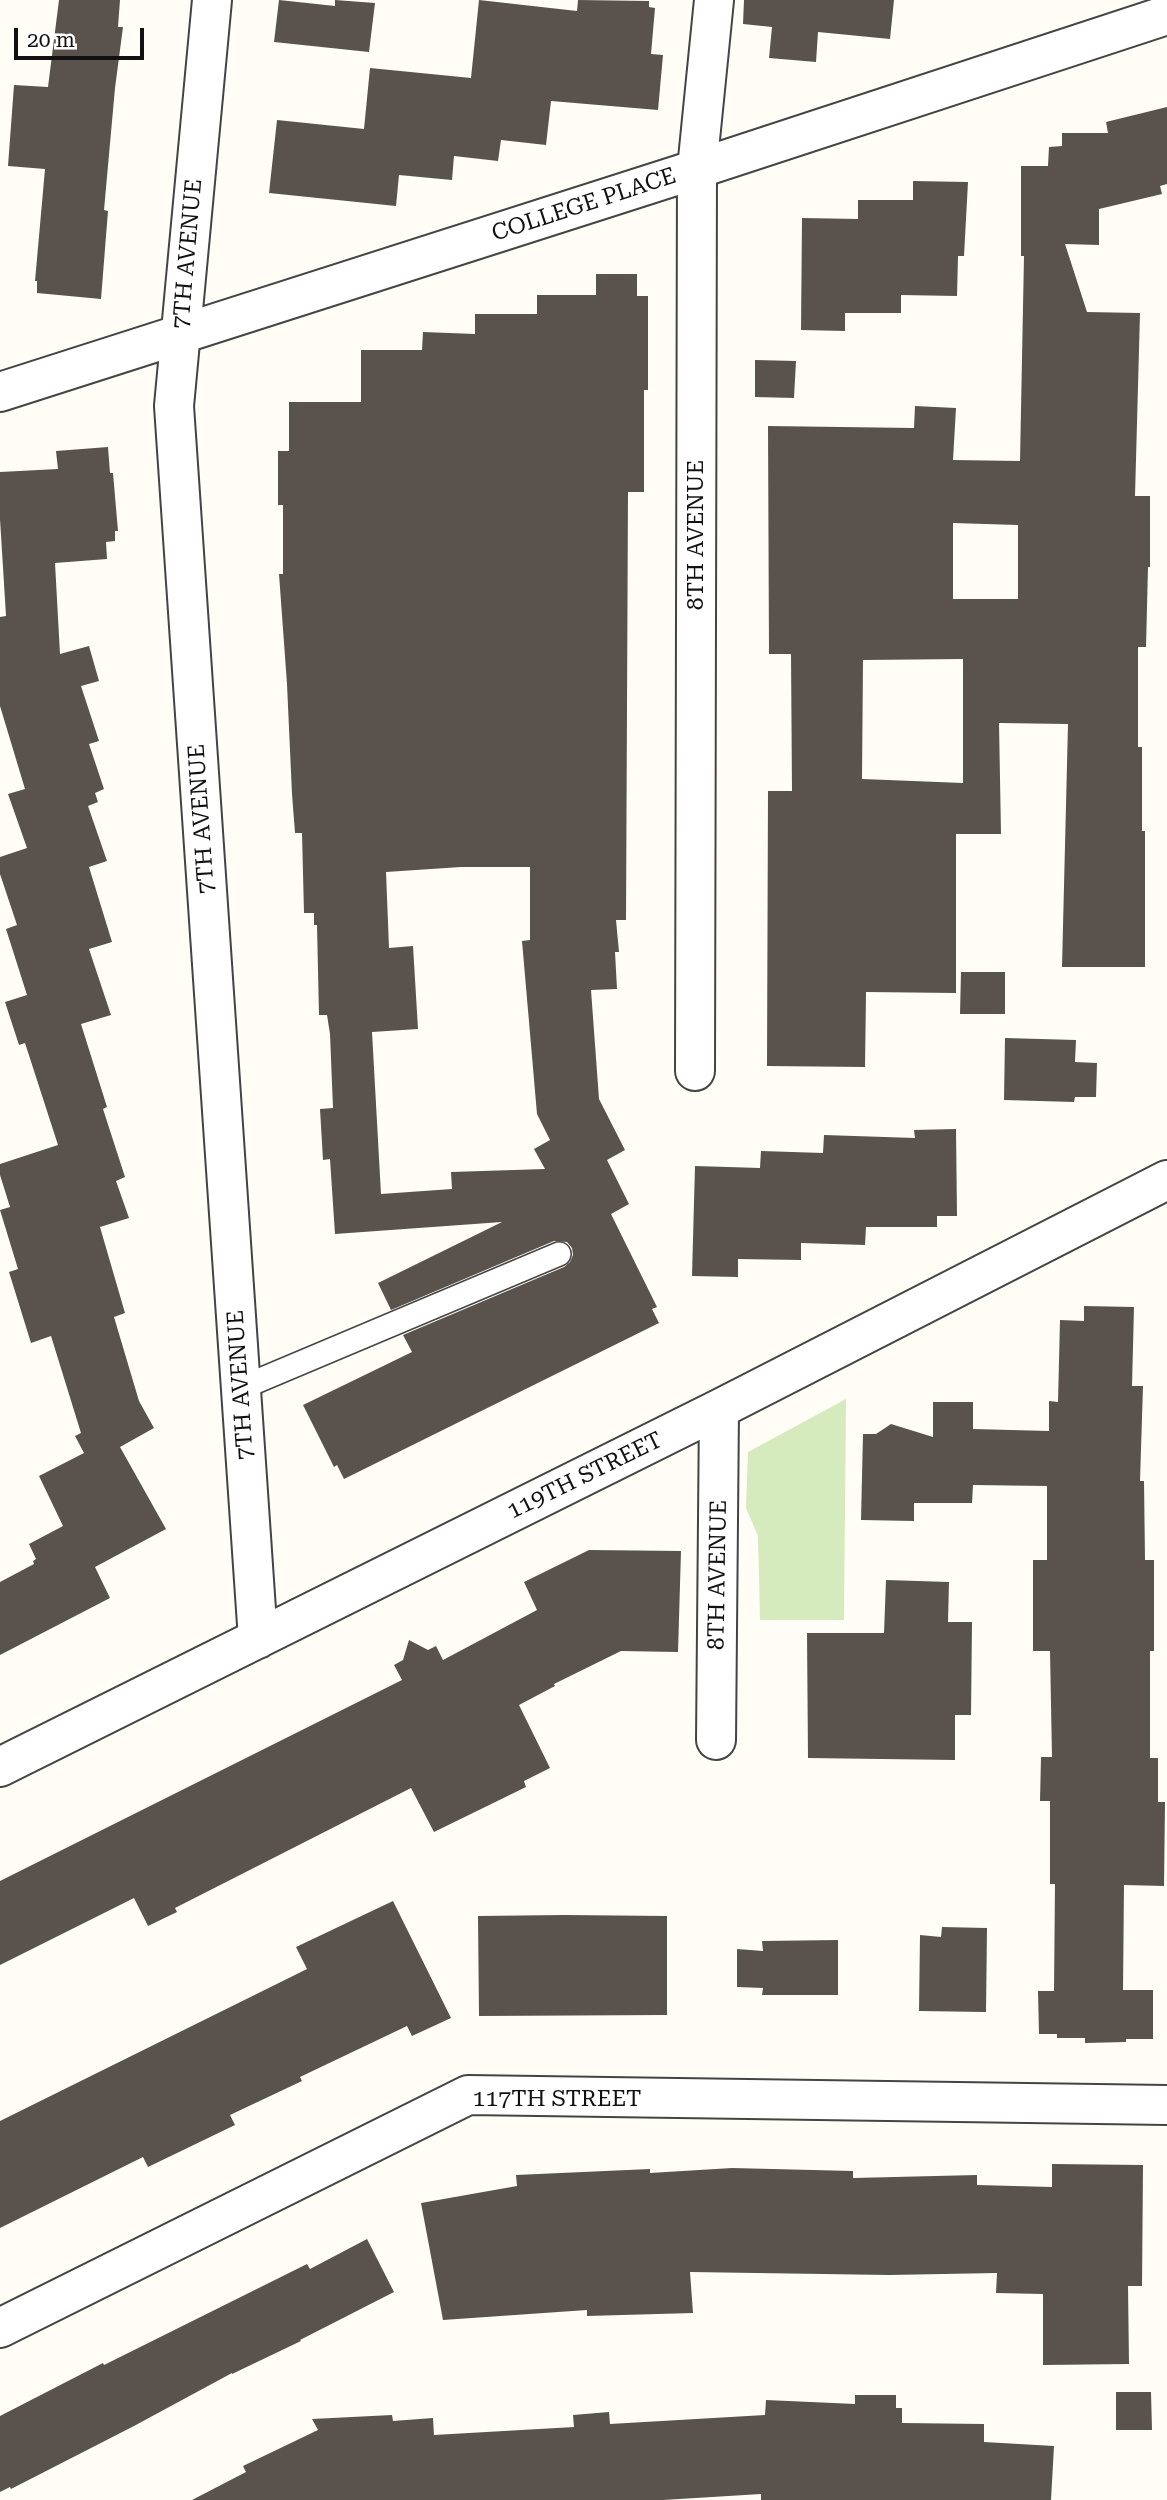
<!DOCTYPE html>
<style>
body{margin:0}
#map{position:relative;width:1167px;height:2500px;overflow:hidden;background:#fffdf5;font-family:"Roboto Serif",serif}
canvas{display:block}
.scale{position:absolute;left:14px;top:28px;width:130px;height:32px;box-sizing:border-box;border:4px solid #111;border-top:0;padding-left:9px;font-size:21px;line-height:24px;white-space:nowrap;color:#111;-webkit-text-stroke:5px #fff;paint-order:stroke}
</style>
<div id="map">
<canvas width="1167" height="2500"></canvas>
<div class="scale">20 m</div>
</div>
<script>
const ctx = document.querySelector('canvas').getContext('2d');
ctx.lineJoin = 'round';
function fill(path, color) {
  ctx.fillStyle = color;
  ctx.fill(path, 'evenodd');
}
function stroke(path, color, width, dash) {
  ctx.strokeStyle = color;
  ctx.lineWidth = width;
  ctx.lineCap = dash ? 'butt' : 'round';
  ctx.setLineDash(dash || []);
  ctx.stroke(path);
}
function label(font, color, halo, rows, align = 'center') {
  ctx.font = font + ' "Roboto Serif",serif';
  ctx.lineWidth = 7;
  ctx.setLineDash([]);
  ctx.textBaseline = 'middle';
  ctx.strokeStyle = halo;
  ctx.fillStyle = color;
  for (const [text, x, y, turn = 0] of rows) {
    ctx.save();
    ctx.translate(x, y);
    ctx.rotate((+turn || 0) * Math.PI / 180);
    ctx.textAlign = isNaN(turn) ? turn : align;
    if (halo) ctx.strokeText(text, 0, 0);
    ctx.fillText(text, 0, 0);
    ctx.restore();
  }
}
fill(new Path2D(`
 M846,1399L844,1620H760L758,1536L746,1508L748,1452Z`), '#d5ebbd');
fill(new Path2D(`
 M59,0H120L118,27H123L115,88L104,210L108,211L101,299L37,293V281H35L45,169L8,166L14,85L48,87Z
 M279,0L335,6V0L375,3L369,52L274,42Z
 M479,0L577,11L578,0L649,1V7L655,8L651,54L663,55L658,110L551,101L546,145L501,140L498,161L454,156L452,180L399,175L396,206L269,193L277,120L364,129L370,68L471,78Z
 M744,0H894L890,39L818,32L816,62L769,58L772,27L743,24Z
 M1167,107V184L1160,186L1162,194L1099,209V245L1065,244L1087,312L1140,313L1135,496H1150V567H1148L1146,647H1138V747H1142V831H1145V967H1062L1068,724L999,723L1001,834H956V993L866,992L865,1067L767,1066L768,791H792L791,654H769L768,426L914,428L915,406L956,408L953,460L1020,461L1024,256H1021V166H1048L1049,147L1062,146V133H1108L1106,122ZM953,523L1018,525V599H953ZM963,659V783L862,779L863,660Z
 M913,181L968,182L964,256H958L957,296L901,295V313H845V331L801,330L802,218L858,219V200H913Z
 M596,274H637V296H648V390H644V492H628L626,920H616L619,952H615L617,989L591,990L599,1099L625,1150L607,1160L629,1204L611,1214L657,1307L652,1309L659,1323L344,1479L337,1465L334,1467L303,1405L412,1352L403,1335L564,1267L570,1262L573,1255L572,1248L567,1242L554,1241L391,1310L378,1283L502,1222L335,1234L330,1159L323,1160L320,1109L333,1108L330,1034L327,1015H319L317,925H314V913H304L302,833H295L292,794L287,684L279,574H283V505H278V451H289V402H361V350H422L423,332L475,334V314H537V295H596ZM461,867H530V940L522,941L537,1114L550,1140L534,1149L545,1169L451,1172L452,1189L381,1194L372,1032L418,1029L413,946L389,948L386,872Z
 M755,360L796,361L794,398L755,397Z
 M108,447L110,473H113L118,531H115V541L106,542L107,559L55,563L60,654L89,646L99,681L81,686L99,741L89,744L104,789L95,793L98,802L88,806L107,861L89,867L112,942L89,949L111,1015L81,1024L107,1107L103,1109L125,1177L116,1181L129,1218L100,1227L125,1313L114,1317L139,1401L154,1428L120,1447L166,1529L95,1567L110,1598L0,1655V1582L34,1564L33,1561L36,1559L29,1544L63,1526L39,1476L84,1453L75,1436L81,1433L51,1336L31,1343L9,1272L18,1269L0,1210L10,1207L0,1175V1164L58,1145L25,1043L19,1045L5,1002L27,995L6,929L17,925L0,874V857L27,848L8,794L25,789L0,706V617L6,616L0,519V472L58,469L56,451Z
 M961,972H1005V1014H960Z
 M1005,1038L1076,1040L1075,1062L1097,1063L1096,1097H1075L1074,1102L1004,1100Z
 M956,1129L957,1216H937V1227H866L865,1245L801,1243V1260L738,1259V1277L692,1276L695,1166L760,1168L761,1151L823,1153L824,1135L915,1138L914,1130Z
 M1084,1306L1134,1307L1132,1386H1143L1140,1481H1144L1145,1560H1154V1651H1150V1758H1158V1802H1165L1164,1886L1124,1885L1123,1990H1153V2039H1126V2042L1085,2043V2038H1057V2034H1039L1038,1991H1054L1055,1884H1050V1801H1040L1041,1757H1052L1050,1651H1033V1560H1047V1486L973,1485L972,1503H914V1521L861,1520L863,1434H876L891,1424L933,1437V1402H973V1429L1049,1431V1401L1058,1402L1060,1320L1084,1321Z
 M589,1550L681,1551L678,1652L621,1651L554,1684L555,1686L519,1705L550,1768L524,1781L526,1787L434,1832L411,1788L175,1908L177,1912L148,1926L134,1898L0,1965V1881L402,1680L394,1665L403,1660L409,1640L428,1650L436,1646L443,1660L537,1610L524,1582Z
 M886,1580L949,1582L948,1622H972L971,1715H955V1760L808,1758L807,1633H884Z
 M393,1901L451,2018L412,2036L407,2026L300,2077L302,2081L230,2115L235,2125L148,2167L143,2157L0,2228V2121L307,1969L296,1947Z
 M565,1915L667,1916V2015L479,2016L478,1916Z
 M942,1927L987,1928L986,2012L919,2011L920,1935L941,1937Z
 M838,1940V1995H762L763,1988L737,1987V1949L763,1951L762,1941Z
 M1052,2164L1143,2165L1142,2286H1128L1129,2364L1043,2365V2294L996,2293L997,2273L889,2275L690,2272L693,2313L587,2316V2310L443,2320L421,2203L517,2186L516,2175L650,2169V2173L732,2168L853,2171V2178L977,2175V2185L1052,2187Z
 M367,2239L394,2292L300,2340L301,2341L232,2374V2373L134,2426L11,2489L10,2487L0,2492V2416L103,2363L104,2365L307,2264L310,2269Z
 M1116,2392H1151L1152,2430H1116Z
 M855,2395H896V2408H902V2423L984,2424V2442L1054,2446L1051,2500H761V2494L663,2500H192L246,2472L243,2466L318,2430L312,2419L392,2415L393,2421L433,2418L434,2435L574,2427L573,2415L609,2412L610,2424L765,2415L766,2400L855,2404Z`), '#5a524d');
const lane = new Path2D(`
 M241,1388L559,1254`);
const street = new Path2D(`
 M212,0L174,406L258,1639
 M0,392L697,169L1167,15
 M695,1071L697,169L714,0
 M716,1740L719,1409
 M0,1767L719,1409L1167,1180
 M0,2328L468,2095L1167,2105`);
stroke(lane, '#444', 26);
stroke(street, '#444', 42);
stroke(lane, '#fff', 23);
stroke(street, '#fff', 38);
label('23px', '#111', '#fff', [
 ["COLLEGE PLACE",584,205,-18],
 ["7TH AVENUE",188,254,-85],
 ["8TH AVENUE",696,535,-90],
 ["7TH AVENUE",202,819,-94],
 ["7TH AVENUE",241,1385,-94],
 ["119TH STREET",585,1476,-26],
 ["8TH AVENUE",718,1575,-89],
 ["117TH STREET",557,2099]
]);
</script>
